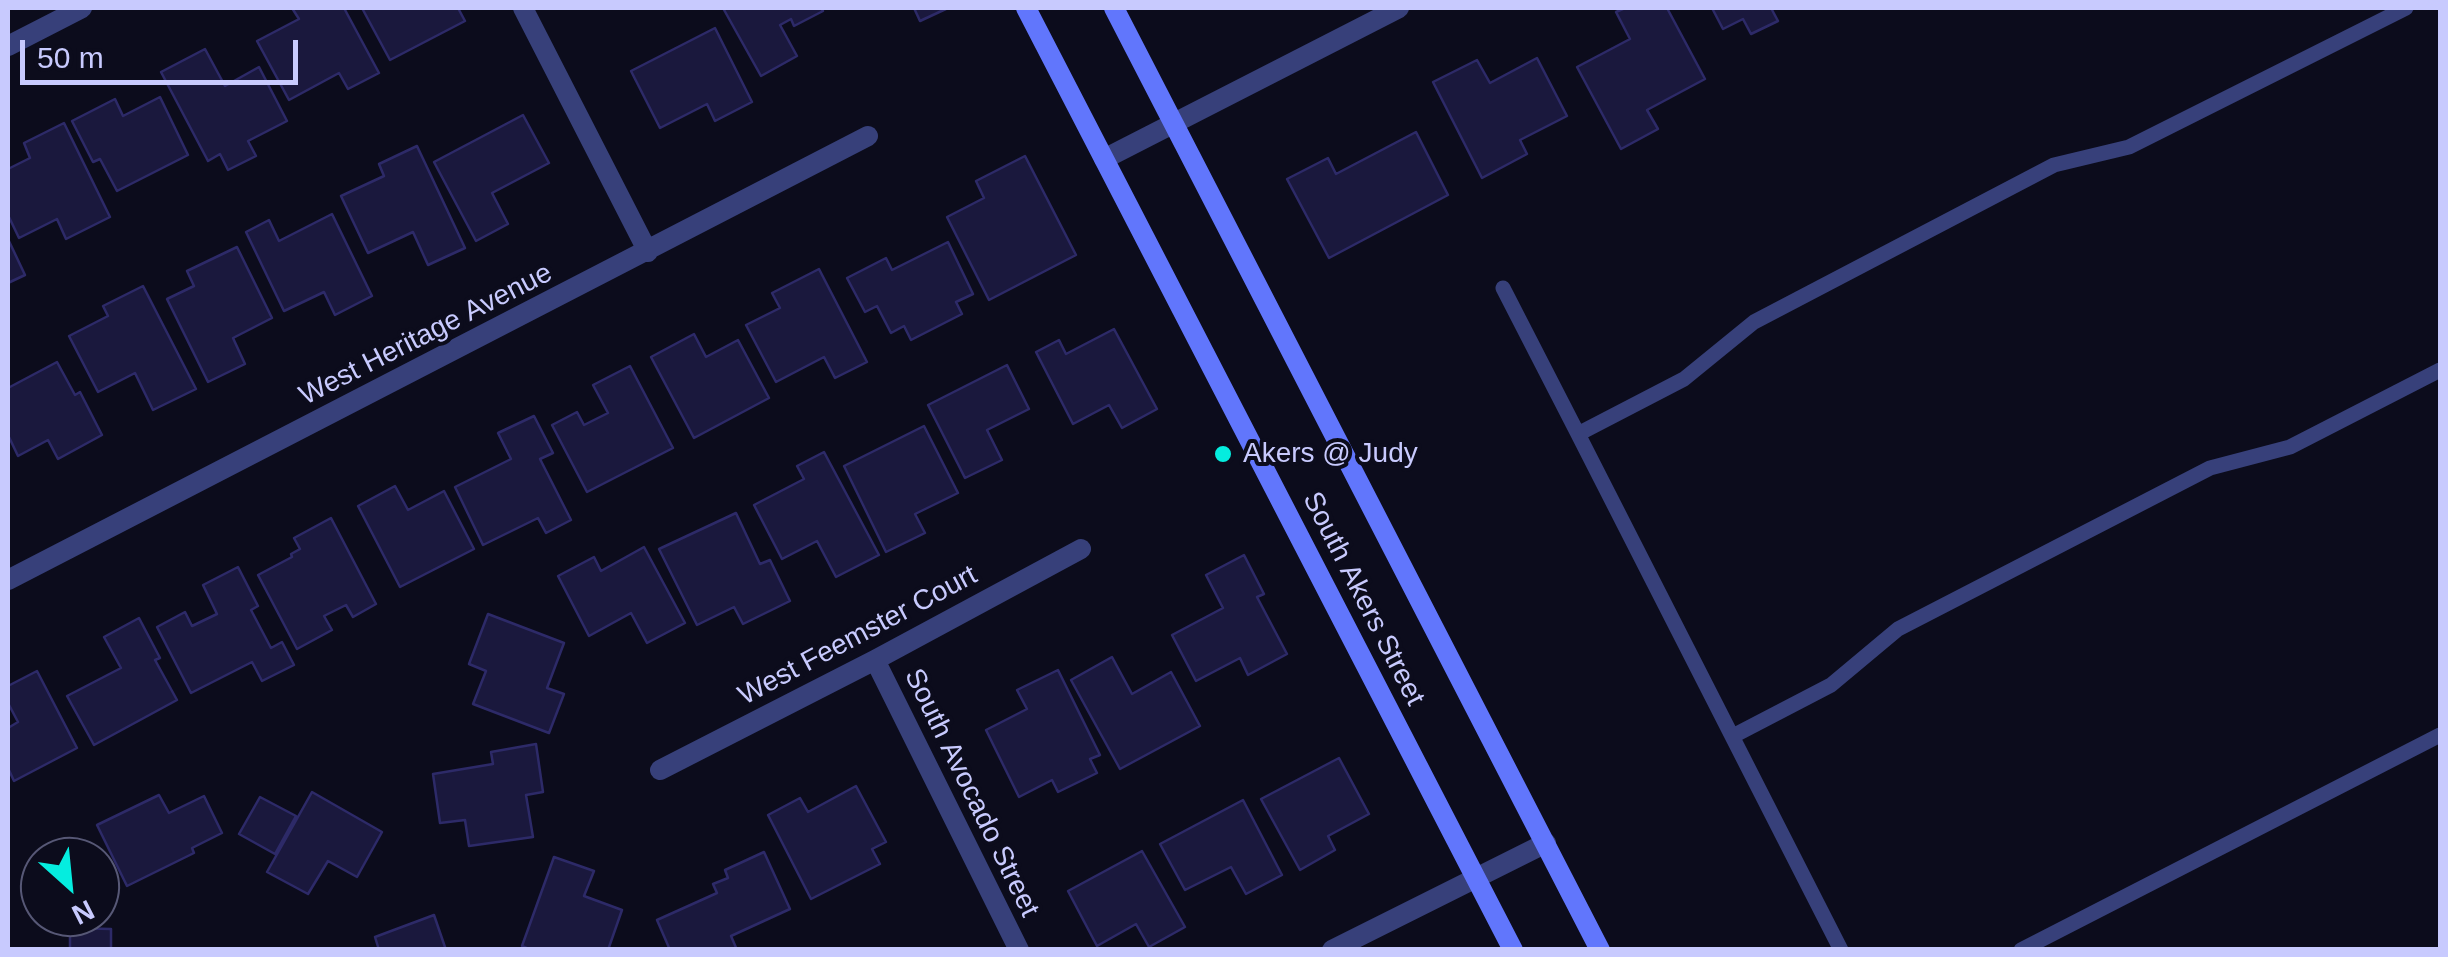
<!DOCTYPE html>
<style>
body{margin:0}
#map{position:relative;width:2448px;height:957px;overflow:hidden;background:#0c0c1c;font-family:Helvetica,sans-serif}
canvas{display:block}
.frame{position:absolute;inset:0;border:10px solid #c8cafe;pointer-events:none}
.north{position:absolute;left:20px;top:837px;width:100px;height:100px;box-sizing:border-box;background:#0c0c1c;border:2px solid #575876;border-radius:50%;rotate:153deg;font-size:28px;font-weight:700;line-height:40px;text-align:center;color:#c8cafe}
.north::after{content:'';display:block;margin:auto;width:35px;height:45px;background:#05eddf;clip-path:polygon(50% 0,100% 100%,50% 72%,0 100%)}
.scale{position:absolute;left:20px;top:40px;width:278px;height:45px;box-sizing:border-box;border:5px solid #c8cafe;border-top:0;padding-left:12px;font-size:30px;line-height:35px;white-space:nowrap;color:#c8cafe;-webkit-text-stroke:8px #0c0c1c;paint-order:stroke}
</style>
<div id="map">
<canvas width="2448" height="957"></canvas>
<div class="frame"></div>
<div class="north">N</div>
<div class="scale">50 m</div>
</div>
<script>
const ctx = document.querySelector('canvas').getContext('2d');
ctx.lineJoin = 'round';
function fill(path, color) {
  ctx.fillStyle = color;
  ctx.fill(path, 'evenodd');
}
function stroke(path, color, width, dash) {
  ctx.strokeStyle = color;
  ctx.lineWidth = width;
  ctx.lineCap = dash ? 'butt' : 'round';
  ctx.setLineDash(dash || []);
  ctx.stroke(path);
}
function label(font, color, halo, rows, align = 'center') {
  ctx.font = font + ' Helvetica,sans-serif';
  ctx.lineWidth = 8;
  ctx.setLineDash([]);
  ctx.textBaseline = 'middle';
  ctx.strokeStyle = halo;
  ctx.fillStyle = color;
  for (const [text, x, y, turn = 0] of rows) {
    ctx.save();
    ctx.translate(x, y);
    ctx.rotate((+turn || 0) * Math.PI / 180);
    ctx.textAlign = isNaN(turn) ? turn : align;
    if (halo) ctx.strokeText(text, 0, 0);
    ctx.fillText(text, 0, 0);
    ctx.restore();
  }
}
const building = new Path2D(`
 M292,8H344L379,73L348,89L339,73L289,100L257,41L299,19Z
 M362,8H458L465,21L390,60Z
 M723,8H821L823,11L794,26L791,19L780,25L797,56L761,76Z
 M914,8H948L920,21Z
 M1625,8H1667L1705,79L1647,110L1658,129L1621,149L1577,67L1630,39L1616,12Z
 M1712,8H1771L1778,21L1751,34L1743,19L1723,29Z
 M715,28L752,102L715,121L707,104L660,128L631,71Z
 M205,49L225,86L259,67L287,121L248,141L256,156L228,170L220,154L208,161L161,72Z
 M1537,58L1567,116L1520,140L1527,154L1482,178L1433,82L1477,60L1490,83Z
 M160,97L188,155L117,191L100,159L93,162L72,121L115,99L123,116Z
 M523,115L549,163L492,193L508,224L476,241L434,162Z
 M64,123L110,217L66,239L57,219L19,238L8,215V169L30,158L24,143Z
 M1416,132L1448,195L1329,258L1287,179L1328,158L1336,174Z
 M417,146L465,248L428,265L413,232L368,253L341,196L384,176L379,164Z
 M1025,156L1076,255L989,300L947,217L984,198L976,181Z
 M332,214L372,296L335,315L324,292L284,311L246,232L269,220L279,241Z
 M8,239L25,275L8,283Z
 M948,242L973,294L956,302L962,314L911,340L904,326L891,333L877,306L865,312L847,278L886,258L892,270Z
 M237,247L272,318L233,338L245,364L208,382L167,299L194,286L187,271Z
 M819,269L867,362L835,378L824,357L776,382L746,325L780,308L772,293Z
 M143,286L196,389L153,410L135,373L98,392L69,336L108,316L103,306Z
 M1114,329L1157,409L1122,428L1109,405L1073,424L1036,352L1059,340L1066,354Z
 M694,334L706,357L738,340L769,398L694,438L651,357Z
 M57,362L75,395L80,392L102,435L58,459L48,440L18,456L8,435V388Z
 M1007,365L1029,409L987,430L1002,460L965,478L928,405Z
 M630,366L673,448L587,492L552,425L577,412L584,425L608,413L593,385Z
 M534,416L553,453L540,459L571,520L546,533L538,518L483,545L455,487L511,459L498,433Z
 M924,426L958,493L915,514L925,533L886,552L844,466Z
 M824,452L879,555L836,577L817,541L782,559L754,505L804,479L797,466Z
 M395,486L408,510L444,491L474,549L400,587L358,506Z
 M736,513L760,564L770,560L790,601L743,624L734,607L697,625L659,549Z
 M331,518L376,604L353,617L346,605L324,616L332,630L297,649L258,575L292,557L291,554L300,549L294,538Z
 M644,547L685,623L647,643L631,613L589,636L558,576L594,557L601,571Z
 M1244,555L1264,594L1257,597L1287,654L1248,675L1240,658L1196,681L1172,635L1223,608L1206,575Z
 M238,567L258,606L251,610L271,648L282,642L294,665L262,681L252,662L191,693L157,627L185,612L192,626L217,614L203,585Z
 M488,614L564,643L547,688L564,694L549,733L473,704L486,671L469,664Z
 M139,618L160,658L155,660L177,700L94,745L67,696L121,668L104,637Z
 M1112,657L1132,694L1171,672L1200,726L1120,769L1071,680Z
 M1058,670L1100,755L1090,759L1097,773L1058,792L1052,780L1019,797L986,730L1027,709L1017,690Z
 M37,671L77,748L14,781L8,768V728L18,722L8,703V686Z
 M536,744L543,792L526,795L533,837L469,846L465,820L440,823L433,774L493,764L491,752Z
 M1339,758L1369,814L1328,836L1335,850L1300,870L1261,799Z
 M856,786L886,842L872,849L880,864L811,899L768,815L800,798L808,812Z
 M312,792L382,832L357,877L328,861L308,894L267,872Z
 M159,795L169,813L204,796L222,833L192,848L194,853L127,886L97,825Z
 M260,797L296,816L275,854L239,834Z
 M1243,800L1282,875L1246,894L1231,867L1185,890L1160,844Z
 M1142,851L1185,927L1149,947L1136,924L1097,946L1068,891Z
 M764,852L790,909L731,936L737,950H670L657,920L717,893L713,884L728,878L725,870Z
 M554,857L594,871L584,896L622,910L608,950H531L522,946Z
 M434,915L446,950H379L375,937Z
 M70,928L111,929V950H70Z`);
fill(building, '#1a183d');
stroke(building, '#2d2a68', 2.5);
stroke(new Path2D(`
 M1503,288L1578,434
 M1733,736L1831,685L1898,629L2210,468L2290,447L2440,370
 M1841,950L1578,434L1684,379L1754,322L2054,165L2129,147L2406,8
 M2021,950L2440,735`), '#37407a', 15);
stroke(new Path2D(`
 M523,8L648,252
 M8,46L82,8
 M1104,159L1399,8
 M8,580L868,136
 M875,660L1019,950
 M660,770L875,660L1081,549
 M1332,950L1546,843`), '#37407a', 20);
stroke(new Path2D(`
 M1026,8L1513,950
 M1114,8L1600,950`), '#6176fc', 20);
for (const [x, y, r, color] of [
 [1223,454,10,"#05eddf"]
]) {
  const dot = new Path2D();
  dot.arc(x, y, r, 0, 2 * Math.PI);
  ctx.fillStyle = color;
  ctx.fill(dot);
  stroke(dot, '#0c0c1c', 4);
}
label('28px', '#c8cafe', '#0c0c1c', [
 ["West Heritage Avenue",426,335,-27],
 ["South Akers Street",1363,599,63],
 ["West Feemster Court",858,636,-28],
 ["South Avocado Street",971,793,64]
]);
label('28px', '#c8cafe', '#0c0c1c', [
 ["Akers @ Judy",1243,454]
], 'left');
</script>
